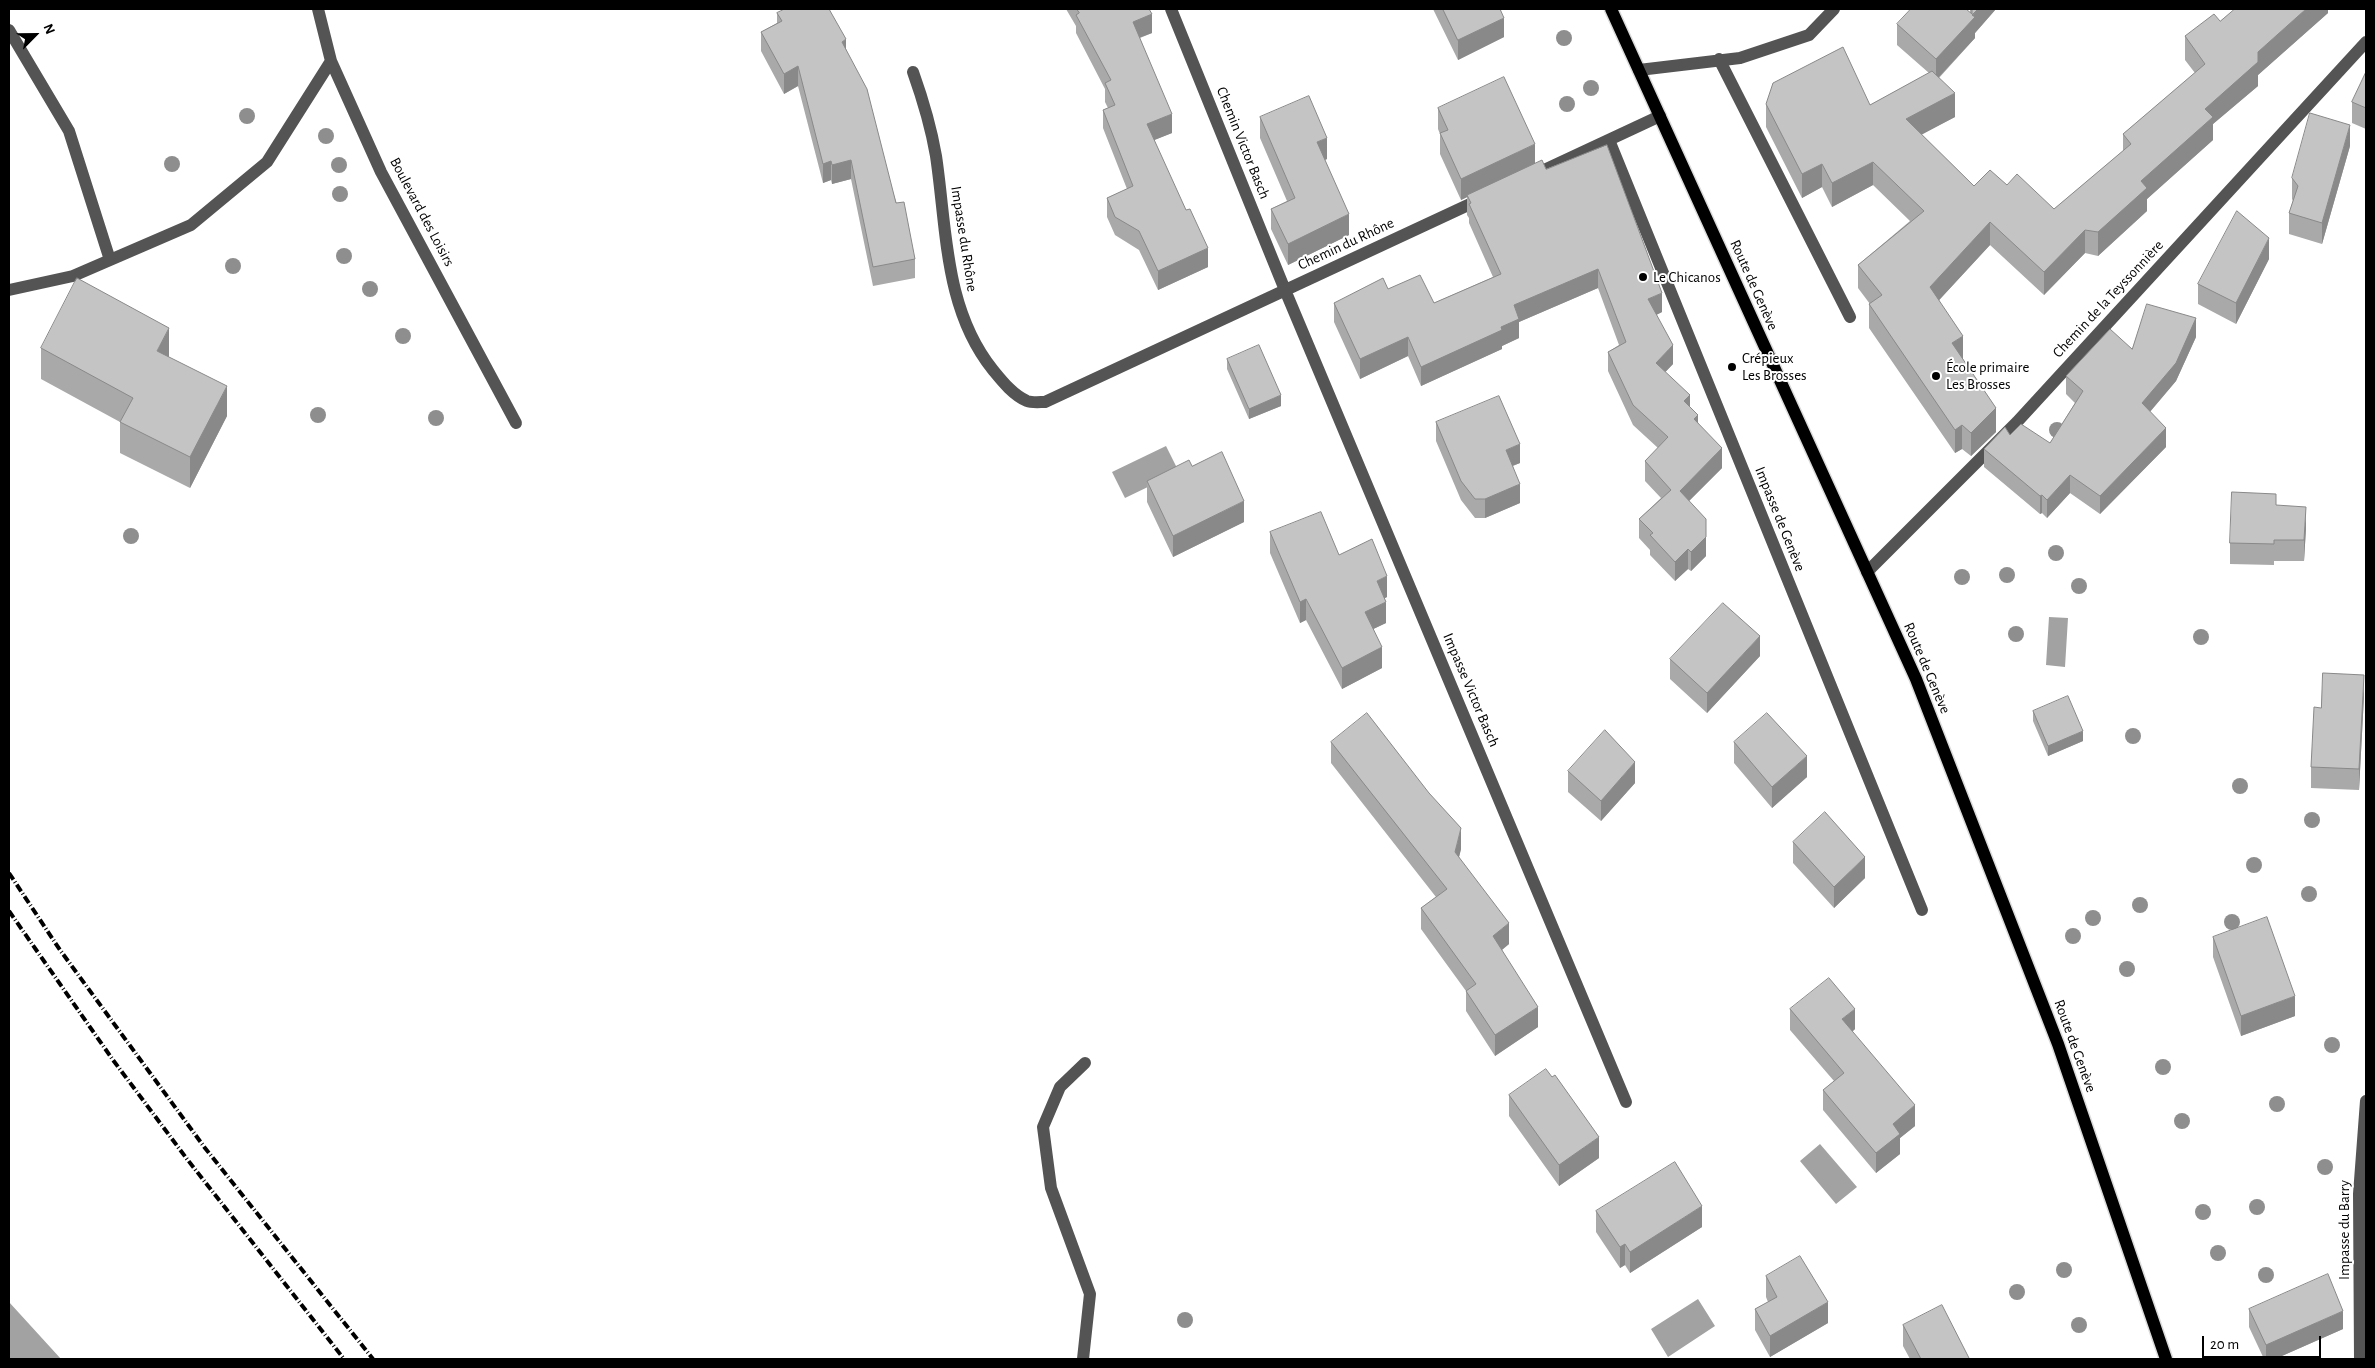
<!DOCTYPE html>
<meta charset="utf-8">
<style>
body{margin:0}
#map{position:relative;width:2375px;height:1368px;overflow:hidden;background:#fff;font-family:"Alegreya Sans",sans-serif}
canvas{display:block}
.frame{position:absolute;inset:0;border:10px solid #000;pointer-events:none}
.north{position:absolute;left:10px;top:10px;width:50px;height:50px;-webkit-text-stroke:4px #fff;paint-order:stroke;rotate:67deg;font-size:14px;font-weight:700;line-height:20px;text-align:center;color:#000}
.north::after{content:'';display:block;margin:auto;width:18px;height:22px;background:#000;clip-path:polygon(50% 0,100% 100%,50% 72%,0 100%)}
.scale{position:absolute;left:2202px;top:1336px;width:119px;height:22px;box-sizing:border-box;border:2px solid #000;border-top:0;padding-left:6px;font-size:15px;line-height:18px;white-space:nowrap;color:#000;-webkit-text-stroke:4px #fff;paint-order:stroke}
</style>
<div id="map">
<canvas width="2375" height="1368"></canvas>
<div class="frame"></div>
<div class="north">N</div>
<div class="scale">20 m</div>
</div>
<script>
const ctx = document.querySelector('canvas').getContext('2d');
ctx.lineJoin = 'round';
function fill(path, color) {
  ctx.fillStyle = color;
  ctx.fill(path, 'evenodd');
}
function stroke(path, color, width, dash) {
  ctx.strokeStyle = color;
  ctx.lineWidth = width;
  ctx.lineCap = dash ? 'butt' : 'round';
  ctx.setLineDash(dash || []);
  ctx.stroke(path);
}
function label(font, color, halo, rows, align = 'center') {
  ctx.font = font + ' "Alegreya Sans",sans-serif';
  ctx.lineWidth = 4;
  ctx.setLineDash([]);
  ctx.textBaseline = 'middle';
  ctx.strokeStyle = halo;
  ctx.fillStyle = color;
  for (const [text, x, y, turn = 0] of rows) {
    ctx.save();
    ctx.translate(x, y);
    ctx.rotate((+turn || 0) * Math.PI / 180);
    ctx.textAlign = isNaN(turn) ? turn : align;
    if (halo) ctx.strokeText(text, 0, 0);
    ctx.fillText(text, 0, 0);
    ctx.restore();
  }
}
fill(new Path2D(`
 M1166,446L1179,472L1125,498L1112,472Z
 M2049,617L2068,618L2065,667L2046,665Z
 M1820,1144L1857,1187L1836,1204L1800,1161Z
 M1698,1299L1715,1326L1668,1357L1651,1329Z
 M9,1302L61,1359H9Z`), '#a2a2a2');
const major = new Path2D(`
 M1611,9L1916,679L2058,1044L2166,1359`);
stroke(major, '#dbdbdb', 15);
stroke(new Path2D(`
 M318,9L331,61L381,172L516,423
 M1171,9L1285,290L1626,1102
 M9,30L69,131L110,260
 M1719,59L1850,317
 M1639,70L1740,58L1809,35L1834,9
 M913,72C923,100 931,127 936,156C947,230 944,309 993,370C1002,381 1013,395 1027,401C1032,403 1040,402 1045,402L1481,199
 M1609,140L1922,910
 M1540,172L1660,116
 M9,290L73,276L191,225L267,162L331,61
 M1867,572L2017,422L2366,42
 M1083,1359L1090,1294L1051,1188L1043,1127L1060,1087L1085,1063
 M2360,1359L2359,1194L2366,1101`), '#545454', 12);
stroke(major, '#000', 12);
stroke(new Path2D(`
 M9,873L60,950L205,1148L373,1359
 M9,911L113,1060L187,1159L344,1359`), '#000', 4, [8, 2.5, 1, 2.5]);
ctx.fillStyle = '#8e8e8e';
for (const [x, y] of [
 [1564,38],
 [1591,88],
 [1567,104],
 [247,116],
 [326,136],
 [172,164],
 [339,165],
 [340,194],
 [344,256],
 [233,266],
 [370,289],
 [403,336],
 [318,415],
 [436,418],
 [2057,430],
 [131,536],
 [2056,553],
 [2007,575],
 [1962,577],
 [2079,586],
 [2016,634],
 [2201,637],
 [2133,736],
 [2240,786],
 [2312,820],
 [2254,865],
 [2309,894],
 [2140,905],
 [2093,918],
 [2232,922],
 [2073,936],
 [2127,969],
 [2332,1045],
 [2163,1067],
 [2277,1104],
 [2182,1121],
 [2325,1167],
 [2257,1207],
 [2203,1212],
 [2218,1253],
 [2064,1270],
 [2266,1275],
 [2017,1292],
 [1185,1320],
 [2079,1325]
]) {
  ctx.beginPath();
  ctx.arc(x, y, 8, 0, 2 * Math.PI);
  ctx.fill();
}
fill(new Path2D(`
 M1066,9H1149L1152,33L1140,38L1172,133L1154,140L1208,267L1158,290L1139,250L1115,235L1107,217V198L1127,189L1103,128V110L1108,108L1105,102V89L1076,33V26Z
 M1433,9H1500L1504,37L1458,60Z
 M1970,9H1996L1975,33V38L1939,78L1955,117L1921,134L1974,186L2007,185L2054,209L2123,151V134L2195,73L2185,60V36L2220,21L2328,9V13L2258,75V86L2213,124V140L2147,199V211L2098,256L2085,253L2044,295L1990,245L1939,300L1963,359L1996,432L1971,456L1962,449L1955,453L1869,328V304H1870L1858,288V265L1910,221L1873,185L1832,207L1822,187L1802,198L1766,127V104L1870,105L1929,73L1897,45V24L1970,13Z
 M777,13L846,49L915,259V278L873,286L851,179L832,184L831,180L823,183L798,86L784,94L761,51V32L777,23Z
 M2366,72V129L2352,123V102Z
 M1438,108L1535,164L1546,169L1662,312L1656,315L1673,364L1665,372L1690,407L1722,468L1689,501L1706,556L1691,571L1688,569L1675,581L1650,555V550L1639,538V519L1661,498L1645,481V461L1658,448L1633,425L1608,371V352L1619,345L1598,288L1519,322V338L1502,346V349L1421,386L1408,356L1360,379L1334,322V303L1388,289L1434,303L1493,277L1469,223V218L1467,215V197L1461,200L1440,154V134L1438,129Z
 M1260,117L1327,159L1325,160L1349,235L1288,265L1271,229V209L1287,201L1260,138Z
 M2350,146L2322,244L2289,234V213L2293,201L2292,199V178Z
 M2269,259L2236,324L2198,304V284Z
 M2196,337L2176,381L2150,412L2166,447L2100,514L2070,493L2047,518L2042,513L2040,514L1984,467V449L2010,435L2050,443L2075,403L2066,394V376L2132,349Z
 M41,348L169,357L227,416L190,488L120,453V422L41,379Z
 M1227,359L1281,406L1249,419L1227,369Z
 M1436,422L1520,463L1513,466L1520,503L1485,518H1475L1461,500L1436,441Z
 M1147,481L1244,522L1173,557L1147,502Z
 M2276,505L2306,528L2304,561H2274V565L2230,564V543Z
 M1270,532L1339,555L1387,597L1385,598L1386,623L1373,629L1382,668L1342,689L1306,620L1300,623L1270,553Z
 M1760,656L1707,713L1670,679V659Z
 M2364,696L2359,790L2311,788V767L2321,708Z
 M2033,711L2083,741L2048,756L2033,721Z
 M1331,742L1461,849L1459,857L1509,944L1502,950L1538,1027L1495,1056L1466,1011V991L1421,929V908L1436,897L1331,763Z
 M1734,742L1807,777L1772,808L1734,763Z
 M1568,771L1635,783L1601,821L1568,792Z
 M1793,842L1865,878L1834,908L1793,863Z
 M2213,937L2295,1016L2241,1036L2213,957Z
 M1790,1009L1855,1029L1852,1032L1915,1126L1900,1138V1154L1876,1173L1823,1110V1090L1834,1081L1790,1030Z
 M1509,1095L1599,1158L1559,1186L1509,1116Z
 M1596,1211L1702,1227L1630,1273L1625,1265L1620,1268L1596,1232Z
 M1766,1276L1828,1323L1770,1357L1755,1330V1309L1768,1302L1766,1297Z
 M2249,1309L2343,1329L2275,1359H2264L2249,1327Z
 M1903,1325L1969,1359H1910L1903,1346Z`), '#a9a9a9');
fill(new Path2D(`
 M1978,9H1996L1975,33V38L1936,80V59Z
 M2306,9H2328V13L2258,75V86L2213,124V140L2147,199V211L2098,256V232L2141,181L2205,109L2258,52Z
 M1152,14V33L1133,40V22Z
 M1504,18V37L1458,60V40Z
 M846,39V59L842,42Z
 M798,66V86L784,94V74Z
 M1955,93V117L1906,143V119Z
 M1172,114V133L1147,143V124Z
 M2350,125V146L2322,244V223Z
 M1327,138V159L1317,163V142Z
 M1535,144V165L1461,200V179Z
 M851,160V179L832,184V165Z
 M831,161V180L823,183V164Z
 M1873,162V185L1832,207V183Z
 M1822,164V187L1802,198V174Z
 M1349,214V235L1288,265V244Z
 M1990,222V245L1930,310V287Z
 M2085,230V253L2044,295V272Z
 M2269,238V259L2236,324V303Z
 M1208,248V267L1158,290V271Z
 M1598,269V288L1519,322V338L1502,346V349L1421,386V367L1501,327L1514,305Z
 M1662,293V312L1648,319V299Z
 M2196,318V337L2176,381L2142,421V403Z
 M169,328V359L157,351Z
 M1963,336V359L1952,367V343Z
 M1408,337V356L1360,379V359Z
 M1673,345V364L1656,382V363Z
 M227,386V416L190,488V457Z
 M1281,395V406L1249,419V409Z
 M1690,395V414L1684,401Z
 M1996,408V432L1971,456V433Z
 M1698,415V434L1694,419Z
 M1962,425V449L1955,453V430Z
 M2166,428V447L2100,514V496Z
 M1520,444V463L1506,468V450Z
 M1722,448V468L1680,510V491Z
 M2070,475V493L2047,518V500Z
 M1520,484V503L1485,518V499Z
 M2042,495V513L2040,514V496Z
 M1244,501V522L1173,557V536Z
 M2306,507V528L2304,561V540Z
 M1706,537V556L1691,571V552Z
 M1688,549V569L1675,581V562Z
 M1387,576V597L1377,602V581Z
 M1306,599V620L1300,623V602Z
 M1386,602V623L1365,633V612Z
 M1760,636V656L1707,713V693Z
 M1382,647V668L1342,689V668Z
 M2364,675V696L2359,790V769Z
 M2083,731V741L2048,756V746Z
 M1807,756V777L1772,808V787Z
 M1635,762V783L1601,821V801Z
 M1461,828V849L1455,873V852Z
 M1865,857V878L1834,908V887Z
 M1509,923V944L1493,957V936Z
 M2295,996V1016L2241,1036V1016Z
 M1538,1007V1027L1495,1056V1035Z
 M1855,1009V1029L1842,1040V1019Z
 M1915,1105V1126L1900,1138V1154L1876,1173V1153L1893,1124Z
 M1599,1137V1158L1559,1186V1165Z
 M1702,1206V1227L1630,1273V1252Z
 M1625,1244V1265L1620,1268V1247Z
 M1828,1302V1323L1770,1357V1336Z
 M2343,1311V1329L2275,1359H2266V1345Z`), '#898989');
const building = new Path2D(`
 M785,9H829L846,39L842,42L867,89L896,203L904,202L915,259L873,267L851,160L832,165L831,161L823,164L798,66L784,74L761,32L782,21L777,13Z
 M1077,9H1149L1152,14L1133,22L1172,114L1147,124L1186,210L1190,209L1208,248L1158,271L1139,231L1115,217L1107,198L1133,186L1103,110L1115,105L1105,83L1111,80L1076,15L1079,13Z
 M1443,9H1500L1504,18L1458,40Z
 M1911,9H1966L1972,14V9H1978L1972,15L1975,17L1936,59L1897,24Z
 M2235,9H2306L2258,52V62L2205,109L2213,117L2141,181L2147,188L2098,232L2085,230L2044,272L1990,222L1930,287L1963,336L1952,343L1996,408L1971,433L1962,425L1955,430L1869,304L1882,295L1858,265L1924,211L1873,162L1832,183L1822,164L1802,174L1766,104L1773,83L1843,47L1870,105L1932,71L1955,93L1906,119L1974,186L1990,170L2007,185L2017,174L2054,209L2131,144L2123,134L2205,64L2185,36L2214,14L2220,21Z
 M2366,72V108L2352,102Z
 M1504,77L1535,144L1461,179L1440,133L1448,130L1438,108Z
 M1309,96L1327,138L1317,142L1349,214L1288,244L1271,209L1295,198L1260,117Z
 M2310,113L2350,125L2322,223L2289,213L2298,186L2292,178Z
 M1607,145L1662,293L1648,299L1673,345L1656,363L1690,395L1684,401L1698,415L1694,419L1722,448L1680,491L1706,519V537L1691,552L1688,549L1675,562L1650,535L1653,533L1639,519L1671,490L1645,461L1668,437L1633,405L1608,352L1626,342L1598,269L1514,305L1519,319L1501,327L1502,330L1421,367L1408,337L1360,359L1334,303L1383,278L1388,289L1420,275L1434,303L1501,274L1469,204L1471,203L1467,195L1542,160L1546,169Z
 M2237,211L2269,238L2236,303L2198,284Z
 M77,278L169,328L157,351L227,386L190,457L120,422L133,398L41,348Z
 M2147,304L2196,318L2176,363L2142,403L2166,428L2100,496L2070,475L2047,500L2042,495L2040,496L1984,449L2005,427L2010,435L2021,424L2050,443L2083,391L2066,376L2110,329L2132,349Z
 M1259,345L1281,395L1249,409L1227,359Z
 M1499,396L1520,444L1506,450L1520,484L1485,499H1475L1461,481L1436,422Z
 M1222,452L1244,501L1173,536L1147,481L1189,460L1192,466Z
 M2232,492L2276,494V505L2306,507L2304,540H2274V544L2230,543Z
 M1321,512L1339,555L1372,539L1387,576L1377,581L1386,602L1365,612L1382,647L1342,668L1306,599L1300,602L1270,532Z
 M1723,603L1760,636L1707,693L1670,659Z
 M2323,673L2364,675L2359,769L2311,767L2314,707L2321,708Z
 M2068,696L2083,731L2048,746L2033,711Z
 M1367,713L1429,793L1461,828L1455,852L1509,923L1493,936L1538,1007L1495,1035L1466,991L1476,984L1421,908L1447,889L1331,742Z
 M1767,713L1807,756L1772,787L1734,742Z
 M1605,730L1635,762L1601,801L1568,771Z
 M1825,812L1865,857L1834,887L1793,842Z
 M2267,917L2295,996L2241,1016L2213,937Z
 M1829,978L1855,1009L1842,1019L1915,1105L1893,1124L1900,1134L1876,1153L1823,1090L1844,1073L1790,1009Z
 M1546,1069L1552,1077L1555,1075L1599,1137L1559,1165L1509,1095Z
 M1675,1162L1702,1206L1630,1252L1625,1244L1620,1247L1596,1211Z
 M1800,1256L1828,1302L1770,1336L1755,1309L1777,1297L1766,1276Z
 M2328,1274L2343,1311L2266,1345L2249,1309Z
 M1942,1305L1969,1358L1967,1359H1921L1903,1325Z`);
fill(building, '#c4c4c4');
stroke(building, '#898989', 1);
for (const [x, y, r, color] of [
 [1643,277,5,"#000"],
 [1732,367,5,"#000"],
 [1936,376,5,"#000"]
]) {
  const dot = new Path2D();
  dot.arc(x, y, r, 0, 2 * Math.PI);
  ctx.fillStyle = color;
  ctx.fill(dot);
  stroke(dot, '#fff', 2);
}
label('15px', '#000', '#fff', [
 ["Chemin Victor Basch",1243,143,68],
 ["Boulevard des Loisirs",422,212,62],
 ["Impasse du Rhône",964,239,81],
 ["Chemin du Rhône",1346,244,-25],
 ["Route de Genève",1754,285,66],
 ["Chemin de la Teyssonnière",2108,299,-47],
 ["Impasse de Genève",1780,519,68],
 ["Route de Genève",1927,668,67],
 ["Impasse Victor Basch",1471,690,67],
 ["Route de Genève",2075,1046,70],
 ["Impasse du Barry",2344,1230,-90]
]);
label('15px', '#000', '#fff', [
 ["Le Chicanos",1653,277],
 ["Crépieux",1742,358],
 ["Les Brosses",1742,375],
 ["École primaire",1946,367],
 ["Les Brosses",1946,384]
], 'left');
</script>
